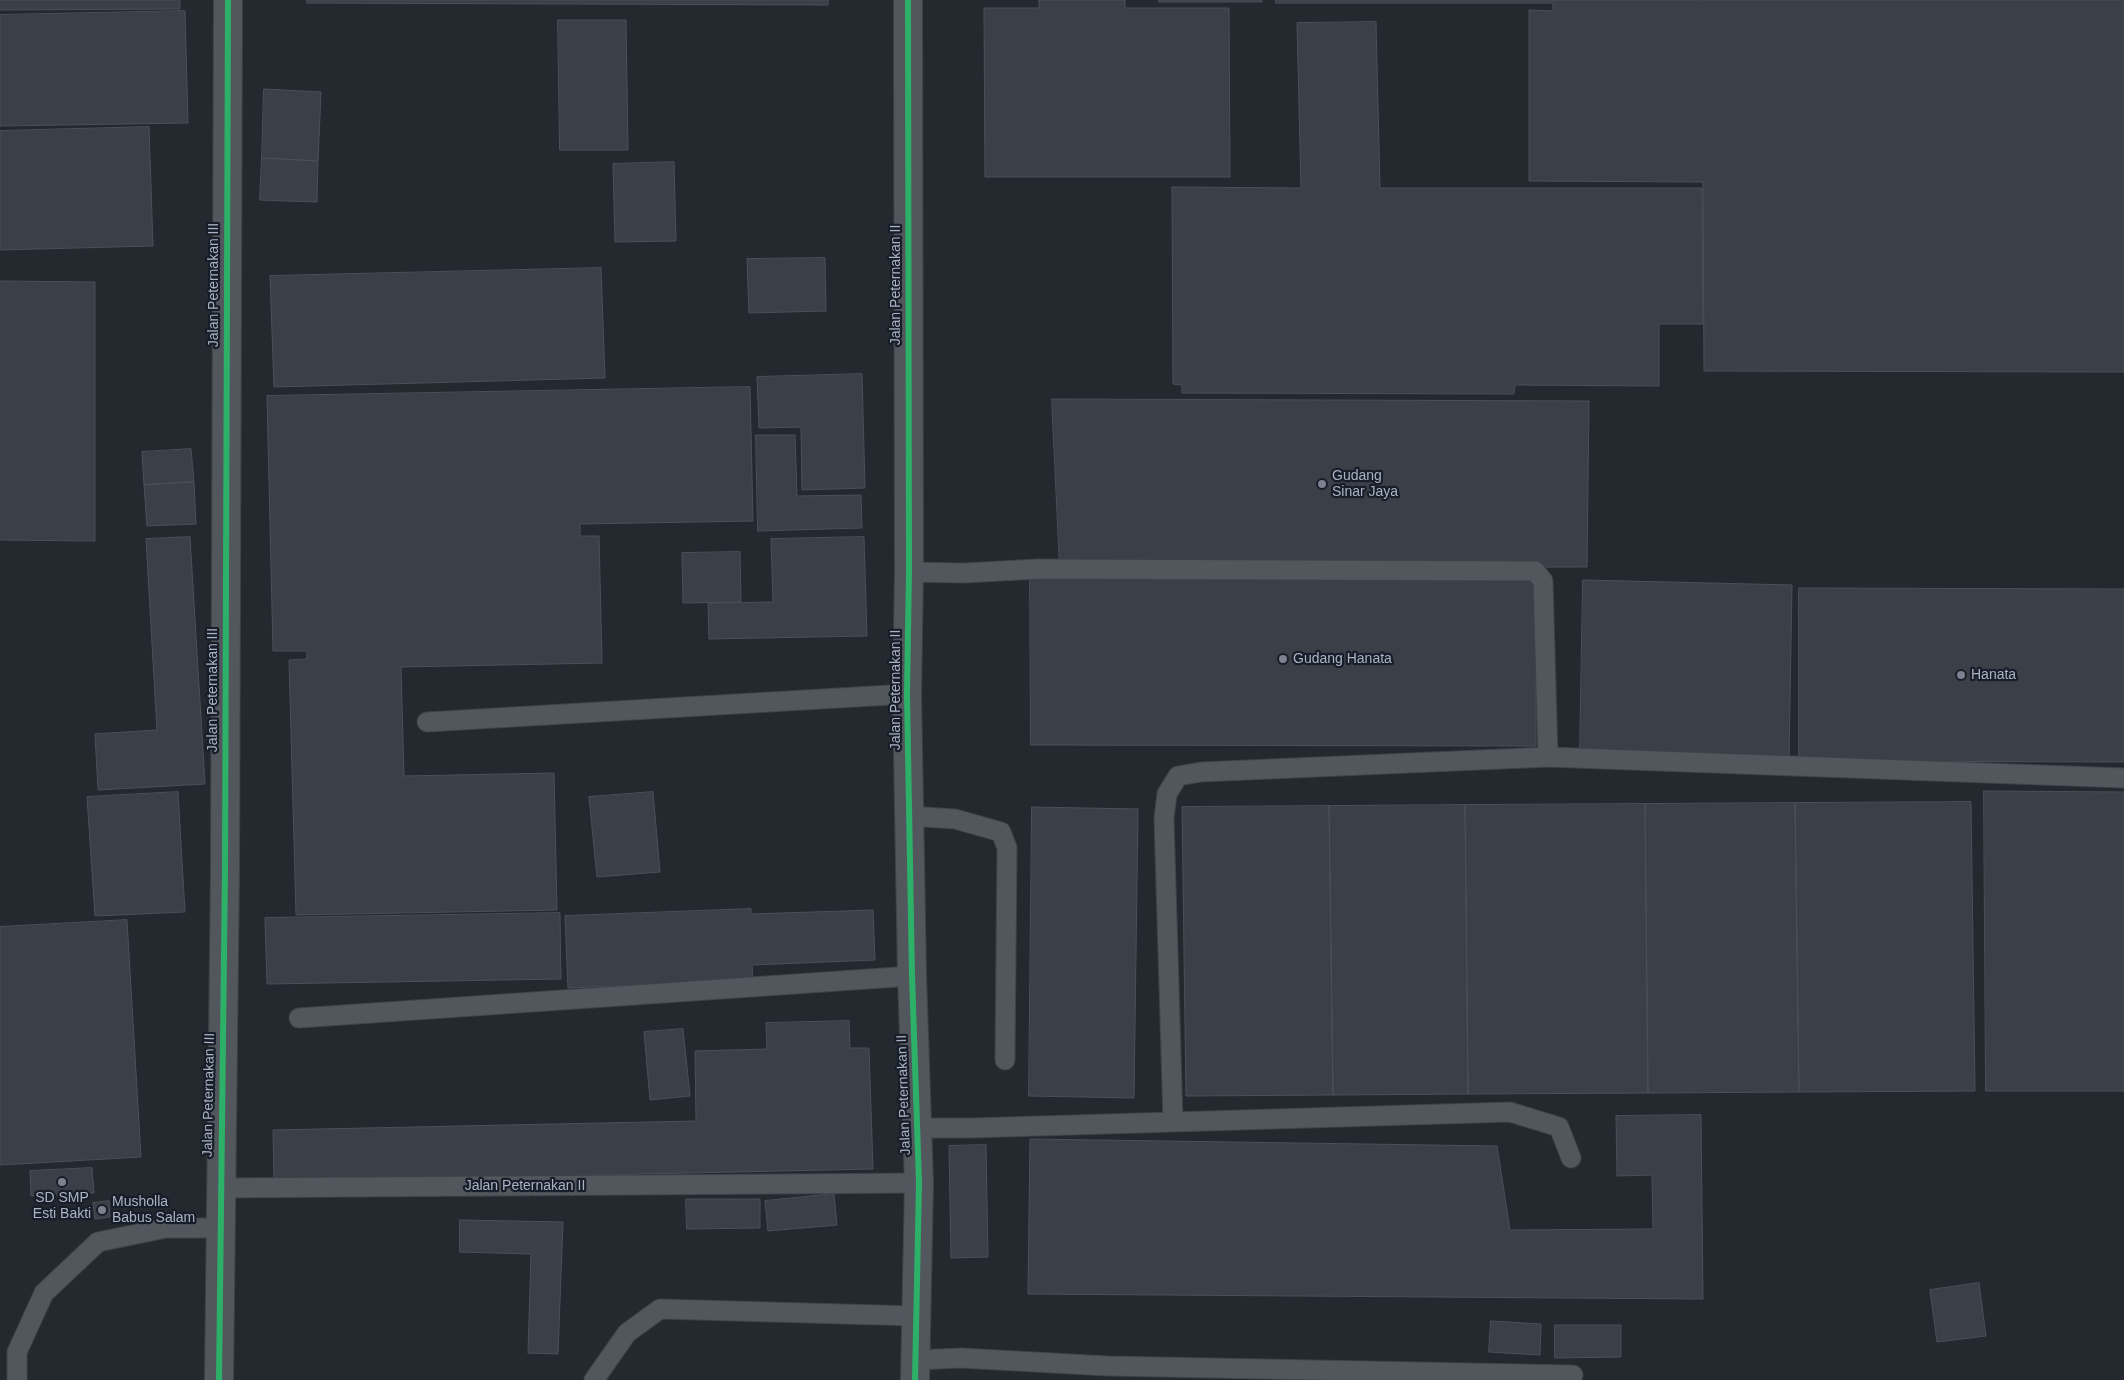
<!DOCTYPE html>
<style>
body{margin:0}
canvas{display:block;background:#24282f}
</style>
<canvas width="2124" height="1380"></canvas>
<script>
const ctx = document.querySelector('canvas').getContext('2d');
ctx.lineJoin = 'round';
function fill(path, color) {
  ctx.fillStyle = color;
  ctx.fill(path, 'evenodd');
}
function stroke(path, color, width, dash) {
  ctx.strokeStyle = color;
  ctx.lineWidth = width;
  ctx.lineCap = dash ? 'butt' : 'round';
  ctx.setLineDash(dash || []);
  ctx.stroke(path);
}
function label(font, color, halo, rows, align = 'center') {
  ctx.font = font + ' Arial,sans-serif';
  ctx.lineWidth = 4.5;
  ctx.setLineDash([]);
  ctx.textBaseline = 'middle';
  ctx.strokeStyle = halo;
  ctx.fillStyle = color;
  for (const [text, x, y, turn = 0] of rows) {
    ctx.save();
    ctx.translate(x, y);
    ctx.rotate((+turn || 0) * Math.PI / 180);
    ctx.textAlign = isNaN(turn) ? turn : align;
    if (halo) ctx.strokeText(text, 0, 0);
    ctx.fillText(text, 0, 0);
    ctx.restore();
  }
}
const building = new Path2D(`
 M0,0H180V9L0,10Z
 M307,0H828V5L307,3Z
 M1039,0H1125V8H1229L1230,177H985L984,8H1039Z
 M1159,0H1262V2H1159Z
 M1276,0H2124V372L1704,371L1703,182L1529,181V10L1553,11V3H1276Z
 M185,11L188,123L0,126V15Z
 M558,20H626L628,150H560Z
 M1376,22L1380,188H1702L1703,324H1659V386L1515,385L1514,394L1182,393V385L1173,384L1172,187L1301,188L1297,23Z
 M264,89L321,92L318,161L262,158Z
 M149,127L153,246L0,250V131Z
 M262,158L318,161L317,202L260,200Z
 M674,162L676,241L615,242L613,164Z
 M825,258L826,311L749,313L747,259Z
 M601,268L605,378L274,387L270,276Z
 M0,281L95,282V541L0,540Z
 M862,374L865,488L802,490L801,427L759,428L757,377Z
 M750,387L753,521L580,524V536H599L602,663L401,667L404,776L554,773L557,910L296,915L289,660L307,659V651H273L267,396Z
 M1052,399L1589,401L1587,567L1060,568Z
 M756,435H795L797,496L861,495L862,528L758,531Z
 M191,449L194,482L144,485L142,452Z
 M194,482L196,524L147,526L144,485Z
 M190,537L205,784L98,790L95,734L157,730L146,539Z
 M864,537L867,636L709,639L708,603L773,602L771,539Z
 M740,552L741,602L683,603L682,553Z
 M1030,572L1536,573V746L1031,745Z
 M1583,580L1792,585L1789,758L1580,753Z
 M1799,588L2124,589V762L1799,761Z
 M1984,791L2124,792V1091H1986Z
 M178,792L185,912L95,916L87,797Z
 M653,792L660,872L597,877L589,797Z
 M1971,802L1975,1091L1799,1092L1795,803Z
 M1795,803L1799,1092L1648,1093L1645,804Z
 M1645,804L1648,1093L1468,1094L1465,805Z
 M1465,805L1468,1094L1333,1095L1329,806Z
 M1329,806L1333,1095L1186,1096L1182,807Z
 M1032,807L1138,809L1134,1098L1029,1096Z
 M751,909V914L873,910L875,960L752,965L753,981L568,988L565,916Z
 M560,913L561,979L267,984L265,918Z
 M127,920L141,1157L0,1165V927Z
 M849,1021L850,1048H869L873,1169L274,1182L273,1130L696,1121L695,1051L767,1049L766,1023Z
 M683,1029L690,1096L650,1100L644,1032Z
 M1701,1115L1703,1299L1028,1294L1030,1139L1497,1146L1510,1230L1653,1229L1652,1175L1617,1176L1616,1116Z
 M986,1145L988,1257L951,1258L949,1146Z
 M92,1168L94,1193L31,1196L30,1171Z
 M834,1194L837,1225L768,1231L765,1201Z
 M686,1199H760V1228L687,1229Z
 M109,1201L110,1217L95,1219L93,1203Z
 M460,1220L563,1222L558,1354L528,1353L531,1254L460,1252Z
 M1979,1283L1986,1336L1937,1342L1930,1290Z
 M1491,1321L1541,1324L1540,1355L1489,1352Z
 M1555,1325H1621V1357L1555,1358Z`);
fill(building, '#3b3f47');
stroke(building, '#4b5058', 1);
const service = new Path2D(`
 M909,572L964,573L1038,569L1535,571L1543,581L1548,757
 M427,722L907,694
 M909,816L955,819L1001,832L1007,848L1005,1060
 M299,1018L912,976
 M1173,1121L1164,818L1167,794L1178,776L1201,772L1548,757L2124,778
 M918,1128H971L1510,1112L1559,1127L1571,1158
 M220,1188L919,1183
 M915,1360L961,1358L1108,1366L1573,1375
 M17,1380V1352L44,1293L98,1242L166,1228H220
 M594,1380L627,1333L660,1309L916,1316`);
const minor = new Path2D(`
 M219,1380L225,870L228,0`);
const tertiary = new Path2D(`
 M908,0L909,572L907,694L912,976L919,1183L915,1380`);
stroke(service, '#404248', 21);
stroke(minor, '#404248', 30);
stroke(tertiary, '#404248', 30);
stroke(service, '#52575e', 19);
stroke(minor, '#52575e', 28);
stroke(tertiary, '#52575e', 28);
stroke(new Path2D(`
 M908,0L909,572L907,694L912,976L919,1183L915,1380
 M219,1380L225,870L228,0`), '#2db169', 6);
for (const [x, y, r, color] of [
 [1322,484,5,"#7c828f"],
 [1283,659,5,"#7c828f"],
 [1961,675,5,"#7c828f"],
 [62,1182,5,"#7c828f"],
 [102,1210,5,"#7c828f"]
]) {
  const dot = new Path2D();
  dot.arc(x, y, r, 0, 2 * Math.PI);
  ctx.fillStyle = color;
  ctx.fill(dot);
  stroke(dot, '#181e29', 2);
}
label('14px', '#abb3c3', '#181e29', [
 ["Jalan Peternakan III",214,285,-90],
 ["Jalan Peternakan II",896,285,-90],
 ["Jalan Peternakan III",213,690,-90],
 ["Jalan Peternakan II",896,690,-90],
 ["Jalan Peternakan III",209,1095,-89],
 ["Jalan Peternakan II",904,1095,-92],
 ["Jalan Peternakan II",525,1186]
]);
label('14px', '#abb3c3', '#181e29', [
 ["Gudang",1332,476],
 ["Sinar Jaya",1332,492],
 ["Gudang Hanata",1293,659],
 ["Hanata",1971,675],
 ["SD SMP",62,1198,"center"],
 ["Esti Bakti",62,1214,"center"],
 ["Musholla",112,1202],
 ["Babus Salam",112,1218]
], 'left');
</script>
